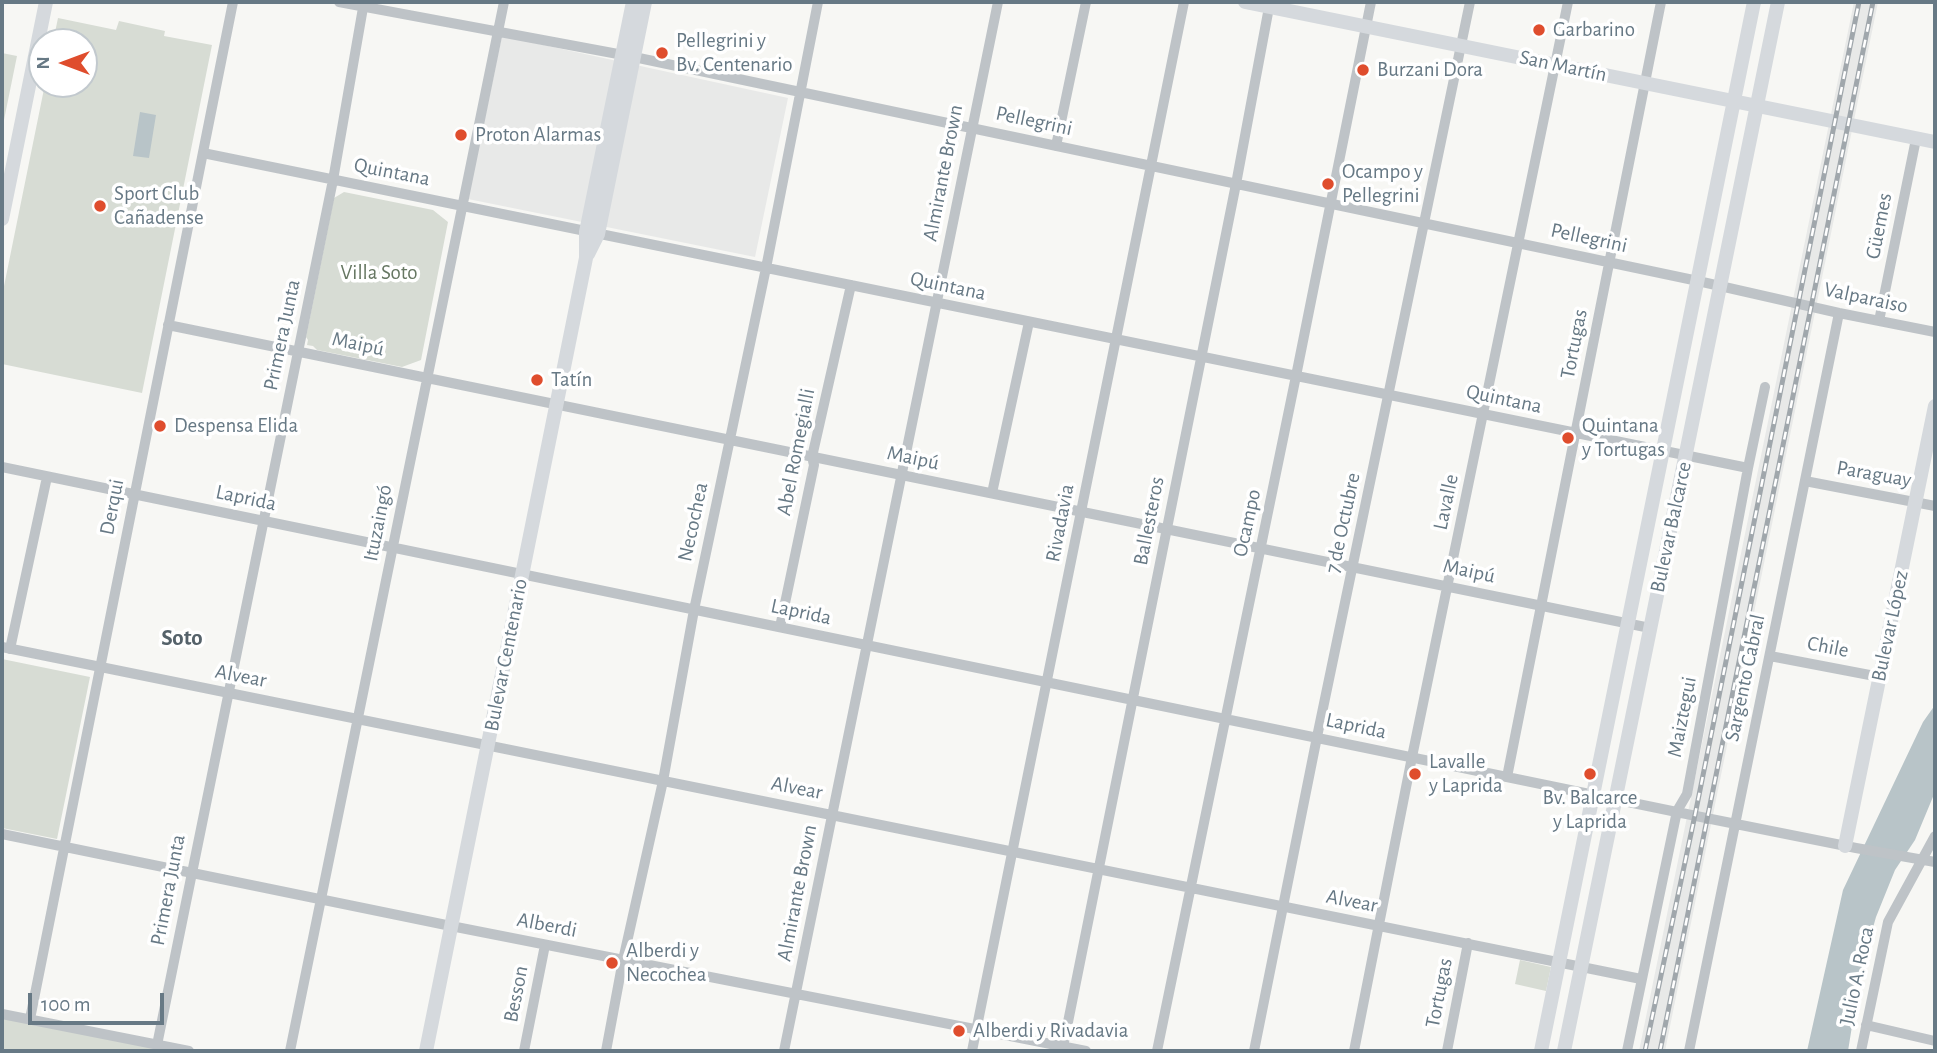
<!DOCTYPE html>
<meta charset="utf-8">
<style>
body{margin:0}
#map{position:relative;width:1937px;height:1053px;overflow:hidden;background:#f7f7f4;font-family:"Alegreya Sans",sans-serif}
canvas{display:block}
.frame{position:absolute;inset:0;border:4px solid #677985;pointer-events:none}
.north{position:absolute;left:28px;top:28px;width:70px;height:70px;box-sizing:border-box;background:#fff;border:2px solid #c2c9ce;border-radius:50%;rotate:270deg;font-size:19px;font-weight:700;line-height:28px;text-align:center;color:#677985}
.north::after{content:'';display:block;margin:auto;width:24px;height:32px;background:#df4d2d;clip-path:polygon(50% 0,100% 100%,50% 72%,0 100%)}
.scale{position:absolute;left:28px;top:993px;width:136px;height:32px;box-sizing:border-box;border:4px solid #677985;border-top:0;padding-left:9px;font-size:21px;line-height:24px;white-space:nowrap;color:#677985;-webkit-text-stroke:5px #fff;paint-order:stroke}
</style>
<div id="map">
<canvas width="1937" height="1053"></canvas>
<div class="frame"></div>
<div class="north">N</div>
<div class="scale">100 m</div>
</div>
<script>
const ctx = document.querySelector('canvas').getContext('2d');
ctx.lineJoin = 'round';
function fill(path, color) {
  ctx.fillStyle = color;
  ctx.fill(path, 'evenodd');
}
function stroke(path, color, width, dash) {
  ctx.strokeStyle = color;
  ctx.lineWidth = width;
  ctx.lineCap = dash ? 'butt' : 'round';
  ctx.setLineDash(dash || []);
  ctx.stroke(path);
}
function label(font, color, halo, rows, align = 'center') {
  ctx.font = font + ' "Alegreya Sans",sans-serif';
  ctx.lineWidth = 7;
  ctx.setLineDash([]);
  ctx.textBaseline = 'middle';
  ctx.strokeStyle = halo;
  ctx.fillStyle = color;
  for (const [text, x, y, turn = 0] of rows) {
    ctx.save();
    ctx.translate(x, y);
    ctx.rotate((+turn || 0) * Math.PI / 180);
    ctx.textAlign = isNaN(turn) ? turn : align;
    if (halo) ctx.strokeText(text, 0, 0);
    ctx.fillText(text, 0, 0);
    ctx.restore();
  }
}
fill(new Path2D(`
 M1854,2H1878L1665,1051H1639Z
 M502,36L788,98L755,257L468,199Z`), '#e8e9e8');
fill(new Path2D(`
 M58,18L116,30L119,21L165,31L164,36L212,45L142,393L2,364V296L45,84H84V42H53Z
 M2,53L17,56L4,120L2,119Z
 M344,192L433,210L448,222L421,360L402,367L317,350L313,346L307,345L308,340L306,337L334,198Z
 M2,659L90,677L57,839L2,828Z
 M1520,960L1551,967L1546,991L1515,984Z
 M2,1014L189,1051H2Z`), '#d7dcd4');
fill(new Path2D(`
 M140,112L156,115L149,158L133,156Z
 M1935,705V792L1915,840L1895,870L1876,917L1861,970L1848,1051H1807L1843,890L1923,722Z`), '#b8c4c8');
stroke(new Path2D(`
 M339,2L634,57L1698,281L1839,313L1935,332
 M1056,146L1086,2
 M203,153L1748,468
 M1879,321L1916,139
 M168,325L1650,628
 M2,467L1701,817L1856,848L1935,862
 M1805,481L1935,506
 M992,493L1029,322
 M780,627L814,465L812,457L851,285
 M2,647L1641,979
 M10,649L47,477
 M1770,656L1880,677
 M1507,777L1661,2
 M2,834L451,926L1086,1051
 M2,1014L189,1051
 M30,1019L233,2
 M1866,1025L1935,1041
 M157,1045L333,180L364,2
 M1063,1047L1236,184L1270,2
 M290,1051L504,2
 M524,1051L545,945
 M606,1051L623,960L663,781L694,610L766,268L818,2
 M784,1051L998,2
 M972,1051L1184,2
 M1157,1051L1296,376L1371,2
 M1254,1051L1317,737L1470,2
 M1354,1051L1412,757L1568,2
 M1447,1051L1468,943
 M1627,1051L1677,811L1687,794L1748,468L1765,387
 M1689,1051L1839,313
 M1861,1051L1888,922L1935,836`), '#bec3c7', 10);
stroke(new Path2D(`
 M1245,2L1935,142
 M2,219L46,2
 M588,254L598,234L645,2
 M1845,846L1935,406
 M426,1051L586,258V232L633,2
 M1541,1051L1754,2
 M1564,1051L1778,2`), '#d5d9dd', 14);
const rail = new Path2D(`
 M1645,1051L1695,815L1859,2
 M1660,1051L1873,2`);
stroke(rail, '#a0a7ac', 5);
stroke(rail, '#fff', 2.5, [8]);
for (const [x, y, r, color] of [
 [1539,30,7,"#df4d2d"],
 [662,53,7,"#df4d2d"],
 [1363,70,7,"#df4d2d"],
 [461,135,7,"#df4d2d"],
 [1328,184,7,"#df4d2d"],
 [100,206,7,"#df4d2d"],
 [537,380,7,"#df4d2d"],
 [160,426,7,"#df4d2d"],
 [1568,438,7,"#df4d2d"],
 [1415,774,7,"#df4d2d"],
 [1590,774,7,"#df4d2d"],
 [612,963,7,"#df4d2d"],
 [959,1031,7,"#df4d2d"]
]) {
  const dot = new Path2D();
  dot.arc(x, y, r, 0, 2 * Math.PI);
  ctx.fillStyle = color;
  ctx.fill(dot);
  stroke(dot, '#fff', 2.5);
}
label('21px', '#677985', '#fff', [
 ["Garbarino",1553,30],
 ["Pellegrini y",676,41],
 ["Bv. Centenario",676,65],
 ["Burzani Dora",1377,70],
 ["Proton Alarmas",475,135],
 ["Ocampo y",1342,172],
 ["Pellegrini",1342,196],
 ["Sport Club",114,194],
 ["Cañadense",114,218],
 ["Tatín",551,380],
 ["Despensa Elida",174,426],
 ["Quintana",1582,426],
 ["y Tortugas",1582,450],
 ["Lavalle",1429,762],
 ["y Laprida",1429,786],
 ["Bv. Balcarce",1590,798,"center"],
 ["y Laprida",1590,822,"center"],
 ["Alberdi y",626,951],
 ["Necochea",626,975],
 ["Alberdi y Rivadavia",973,1031]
], 'left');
label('21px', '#677985', '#fff', [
 ["San Martín",1563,66,12],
 ["Pellegrini",1034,121,12],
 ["Quintana",392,172,11],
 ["Almirante Brown",943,173,-79],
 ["Güemes",1879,226,-79],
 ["Pellegrini",1589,238,12],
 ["Quintana",948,286,12],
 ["Valparaiso",1866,298,12],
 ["Primera Junta",282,335,-78],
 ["Maipú",358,344,12],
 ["Tortugas",1574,344,-79],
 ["Quintana",1504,399,12],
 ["Abel Romegialli",796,452,-79],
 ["Maipú",913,458,12],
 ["Paraguay",1874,474,10],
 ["Laprida",246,498,12],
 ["Lavalle",1446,502,-78],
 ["Derqui",112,507,-79],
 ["Ballesteros",1149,521,-79],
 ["Necochea",693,522,-78],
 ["Ituzaingó",378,523,-79],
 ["Rivadavia",1060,523,-79],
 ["Ocampo",1247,523,-78],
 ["7 de Octubre",1343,523,-78],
 ["Bulevar Balcarce",1671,527,-78],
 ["Maipú",1469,571,12],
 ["Laprida",801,612,12],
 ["Bulevar López",1890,626,-78],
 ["Chile",1828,647,11],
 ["Bulevar Centenario",506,655,-79],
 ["Alvear",241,676,11],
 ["Sargento Cabral",1745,678,-78],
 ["Maiztegui",1682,717,-79],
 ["Laprida",1356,726,12],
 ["Alvear",797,788,11],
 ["Primera Junta",168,890,-79],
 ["Almirante Brown",797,893,-79],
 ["Alvear",1352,901,11],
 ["Alberdi",547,925,11],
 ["Julio A. Roca",1857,976,-78],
 ["Tortugas",1439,993,-79],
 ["Besson",516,994,-79]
]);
label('21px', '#667762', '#fff', [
 ["Villa Soto",379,273]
]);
label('bold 23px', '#55626a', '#fff', [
 ["Soto",182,638]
]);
</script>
